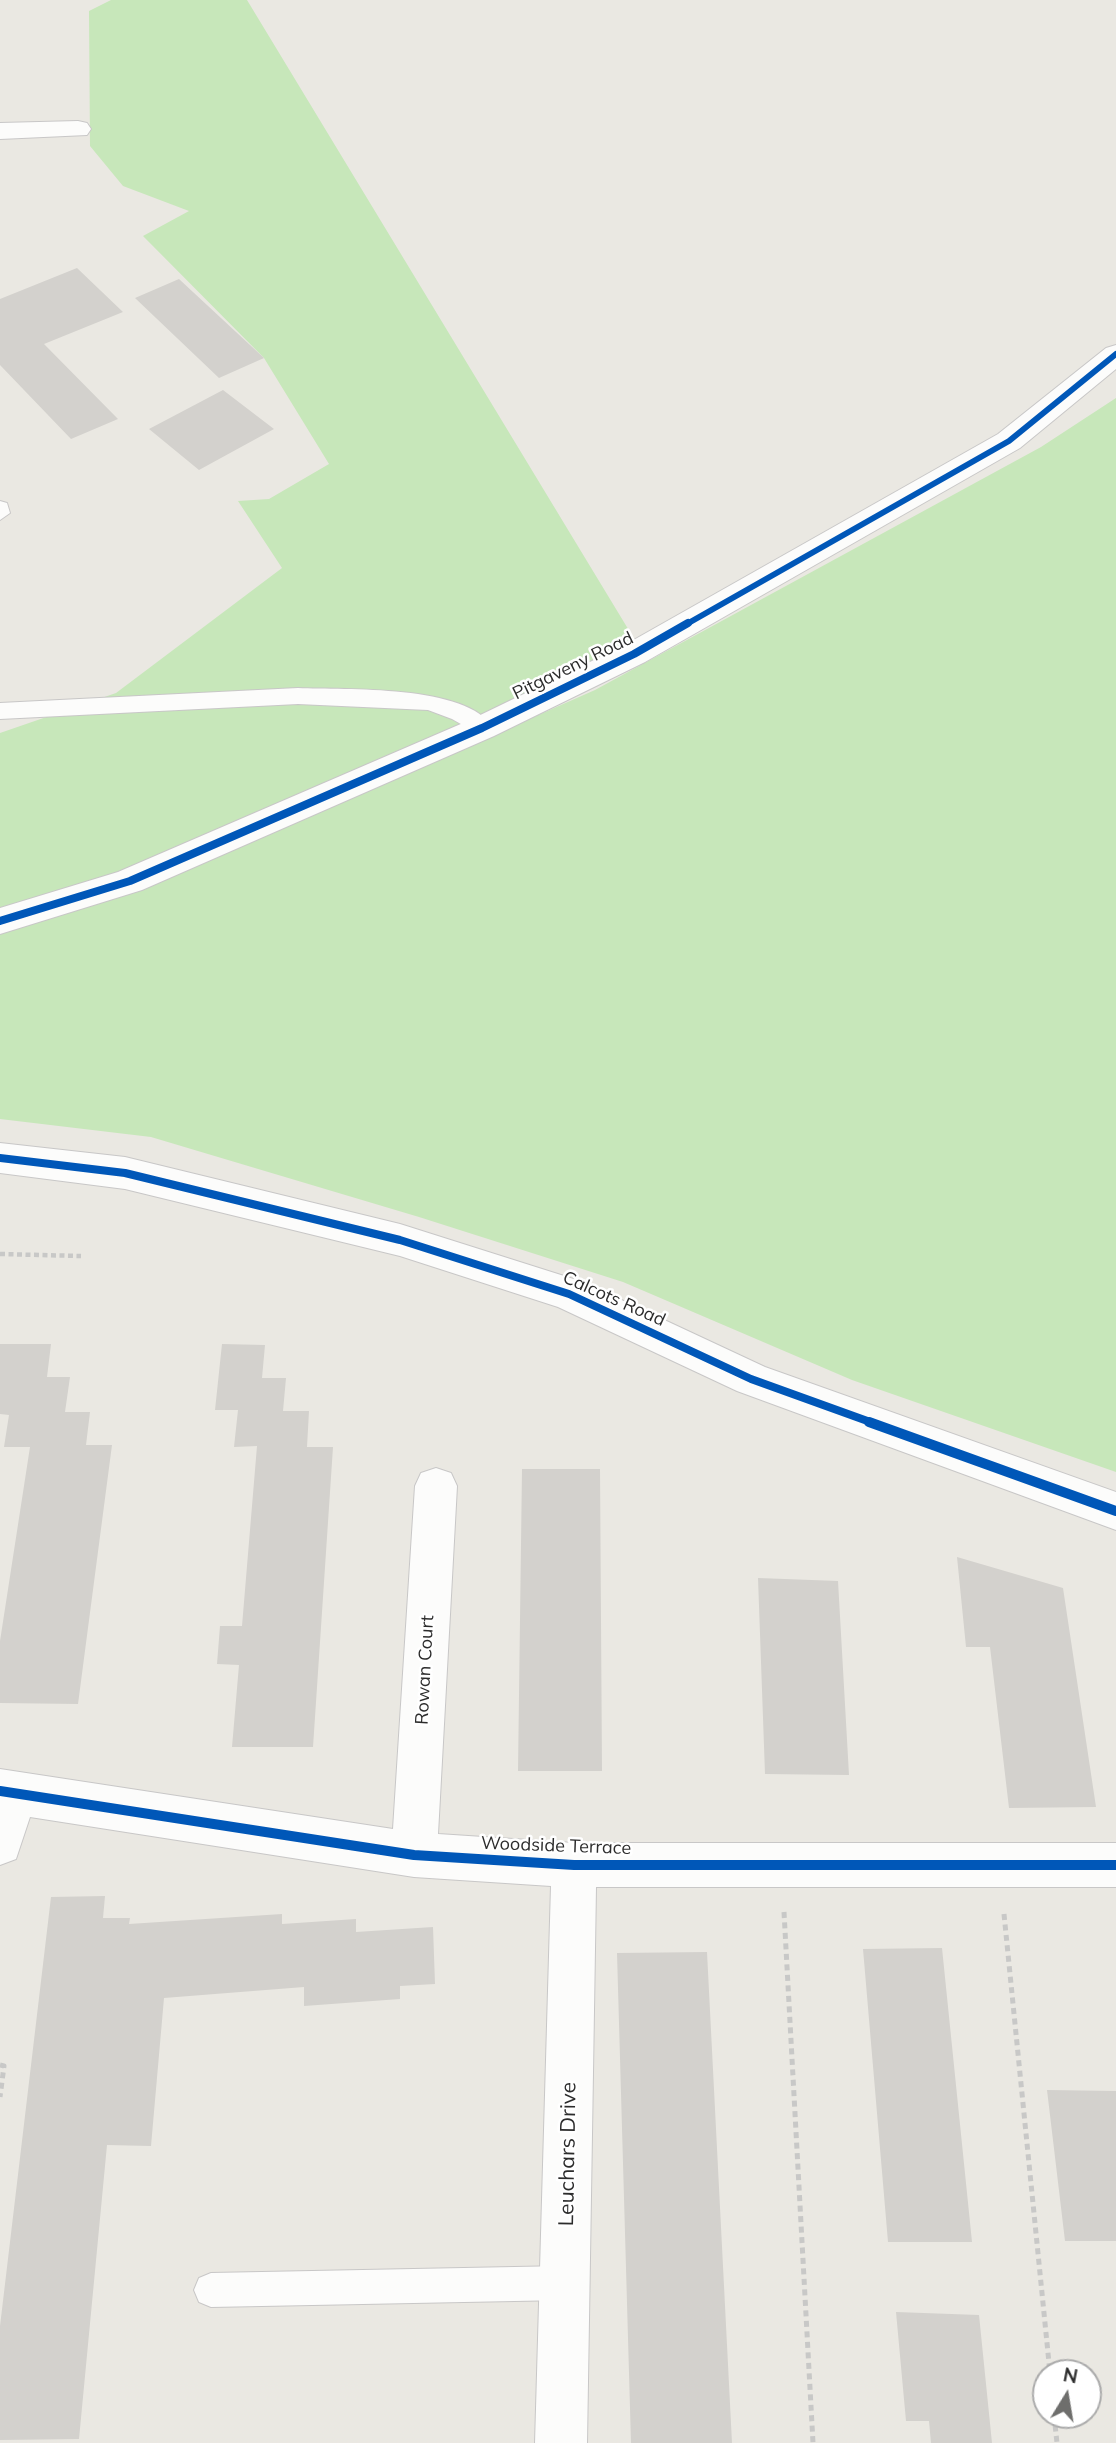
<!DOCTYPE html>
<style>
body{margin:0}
#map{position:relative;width:1116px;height:2443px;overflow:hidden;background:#eae8e2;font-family:Mulish,sans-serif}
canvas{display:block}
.north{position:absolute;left:1032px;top:2359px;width:70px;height:70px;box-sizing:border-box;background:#fff;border:2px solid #ababab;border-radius:50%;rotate:11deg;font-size:19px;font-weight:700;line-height:28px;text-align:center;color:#2c2c2c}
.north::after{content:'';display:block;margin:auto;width:24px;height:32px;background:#6e6e6c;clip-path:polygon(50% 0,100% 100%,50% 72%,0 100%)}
</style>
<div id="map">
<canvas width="1116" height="2443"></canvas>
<div class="north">N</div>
</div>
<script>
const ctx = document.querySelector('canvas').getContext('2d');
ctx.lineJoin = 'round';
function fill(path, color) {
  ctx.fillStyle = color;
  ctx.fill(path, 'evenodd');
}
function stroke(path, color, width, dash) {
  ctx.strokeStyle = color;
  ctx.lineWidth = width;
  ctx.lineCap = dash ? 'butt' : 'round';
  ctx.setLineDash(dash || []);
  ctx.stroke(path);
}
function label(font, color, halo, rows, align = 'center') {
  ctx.font = font + ' Mulish,sans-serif';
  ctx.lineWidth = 5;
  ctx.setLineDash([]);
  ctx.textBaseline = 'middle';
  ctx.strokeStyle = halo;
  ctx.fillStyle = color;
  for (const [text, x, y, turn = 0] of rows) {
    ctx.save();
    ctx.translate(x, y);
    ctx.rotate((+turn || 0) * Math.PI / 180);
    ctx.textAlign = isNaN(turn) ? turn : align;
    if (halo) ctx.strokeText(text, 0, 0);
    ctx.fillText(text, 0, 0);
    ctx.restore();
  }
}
fill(new Path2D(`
 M111,0H247L636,642L148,887L595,690L1041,447L1116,398V1472L852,1380L623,1282L419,1217L151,1137L0,1119V733L116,693L282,568L238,501L269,499L329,464L264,358L143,236L189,211L123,186L90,146L89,11Z`), '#c7e7ba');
fill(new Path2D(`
 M77,268L123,312L44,344L118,419L71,439L0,365V299Z
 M179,279L264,358L219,378L135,298Z
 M223,390L274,429L199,470L149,429Z
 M0,1344H51L47,1377H70L65,1412H90L86,1445H112L78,1704L0,1703V1641L30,1447H4L9,1415L0,1414Z
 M222,1344L265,1345L262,1378H286L283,1411H309L307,1447H333L313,1747H232L239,1665L217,1664L220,1626H242L257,1446L234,1447L238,1410H215Z
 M522,1469H600L602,1771H518Z
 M957,1557L1063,1588L1096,1807L1009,1808L990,1647H966Z
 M758,1578L838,1581L849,1775L765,1774Z
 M105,1896L103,1918H130L129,1924L282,1914V1924L356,1919V1932L433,1927L435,1984L400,1986V1999L304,2006V1987L164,1998L151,2146L107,2145L79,2439L0,2440V2326L51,1897Z
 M942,1948L972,2242H888L863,1949Z
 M707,1952L732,2443H631L617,1953Z
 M1047,2090L1116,2091V2241H1065Z
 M896,2312L979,2315L992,2443H931L929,2421H906Z`), '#d3d1cd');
const service = new Path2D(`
 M0,501L7,503L10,513L0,520Z
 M298,688C344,690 468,684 493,728L490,734L482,736L452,719L428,710L298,704L0,719V703Z
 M565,2266L577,2271L582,2283L577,2295L565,2300L211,2307L199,2302L194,2290L199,2278L211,2273Z`);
const minor = new Path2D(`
 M78,121L87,123L91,129L87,135L0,139V123Z
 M1116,345V369L1020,448L645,662L494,736L142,890L0,934V908L118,872L470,720L623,646L998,434L1106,348Z
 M436,1468L451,1473L457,1486L438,1834L574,1843H1116V1887H596L587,2443H535L551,1886L414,1877L30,1817L16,1859L0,1865V1769L393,1829L415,1486L421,1473Z`);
const tertiary = new Path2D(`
 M0,1143L125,1157L400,1224L583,1282L765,1367L1116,1492V1530L737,1391L558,1307L400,1256L125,1189L0,1173Z`);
stroke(service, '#c8c7c7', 2);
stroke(minor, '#c8c7c7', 2);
stroke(tertiary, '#c8c7c7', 2);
stroke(new Path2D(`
 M0,1254L81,1256`), '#c8c8c7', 4.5, [5, 3.5]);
stroke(new Path2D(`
 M784,1912L813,2443
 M1004,1914L1050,2373
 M0,2065L4,2066L0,2097
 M1054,2415L1057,2443`), '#c8c8c7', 5, [6, 4.5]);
fill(service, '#fcfcfb');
fill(minor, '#fcfcfb');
fill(tertiary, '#fcfcfb');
stroke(new Path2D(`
 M685,625L1009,441L1116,354`), '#0057b8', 6);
stroke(new Path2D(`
 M0,921L130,881L482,728L634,654L688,623
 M0,1158L125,1173L400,1240L569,1294L751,1379L873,1423`), '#0057b8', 8);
stroke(new Path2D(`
 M869,1422L1116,1511
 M0,1791L414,1855L574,1865H1116`), '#0057b8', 10);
label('18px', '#2c2c2c', '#fff', [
 ["Pitgaveny Road",573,666,-26],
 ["Calcots Road",614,1299,24],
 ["Rowan Court",425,1670,-87],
 ["Woodside Terrace",556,1846,2]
]);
label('21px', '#2c2c2c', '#fff', [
 ["Leuchars Drive",568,2154,-89]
]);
</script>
